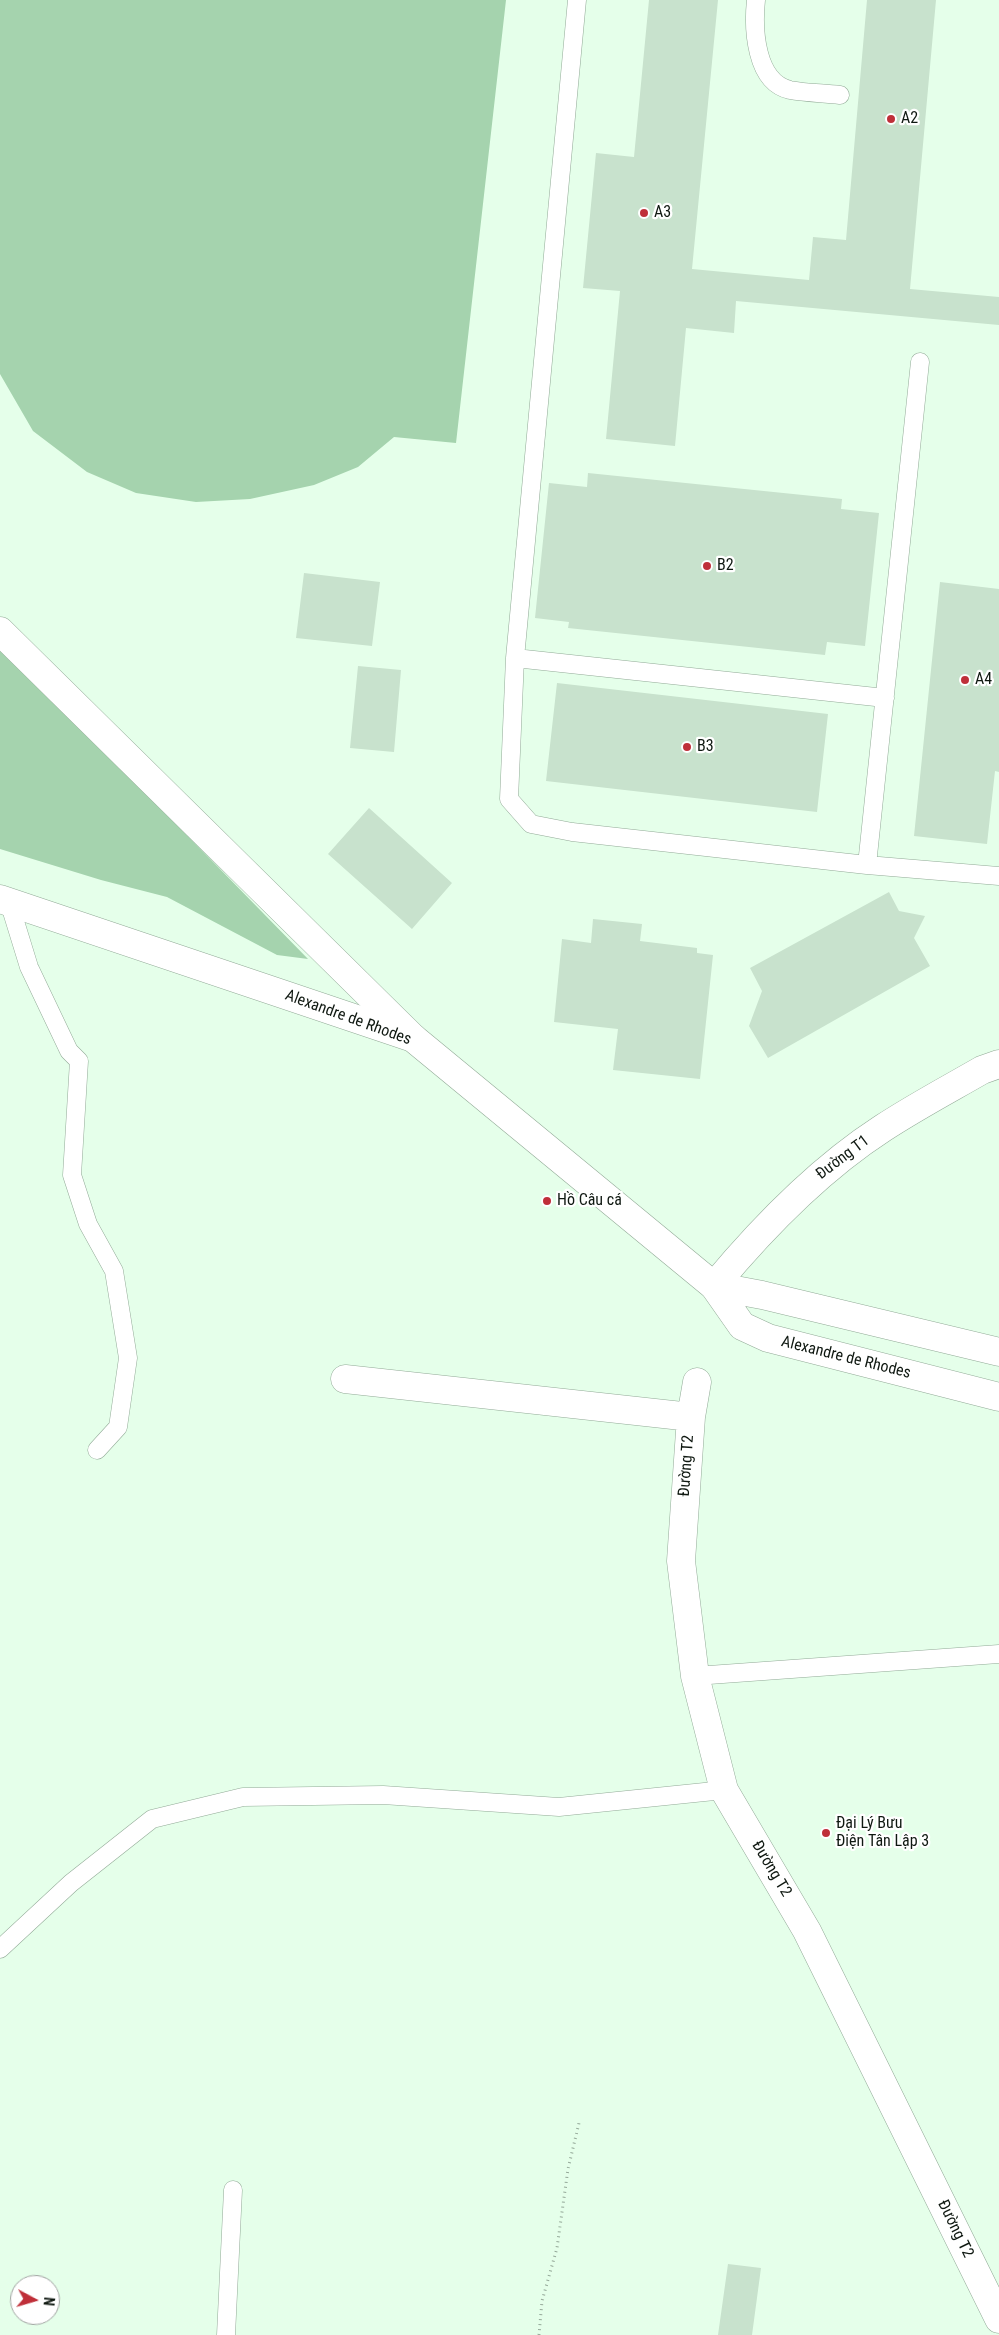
<!DOCTYPE html>
<meta charset="utf-8">
<style>
body{margin:0}
#map{position:relative;width:999px;height:2335px;overflow:hidden;background:#e5ffea;font-family:"Roboto Condensed",sans-serif}
canvas{display:block}
.north{position:absolute;left:10px;top:2275px;width:50px;height:50px;box-sizing:border-box;background:#fff;border:1px solid #9fa3a0;border-radius:50%;rotate:96deg;font-size:14px;font-weight:700;line-height:20px;text-align:center;color:#0f1811}
.north::after{content:'';display:block;margin:auto;width:18px;height:22px;background:#bf2f39;clip-path:polygon(50% 0,100% 100%,50% 72%,0 100%)}
</style>
<div id="map">
<canvas width="999" height="2335"></canvas>
<div class="north">N</div>
</div>
<script>
const ctx = document.querySelector('canvas').getContext('2d');
ctx.lineJoin = 'round';
function fill(path, color) {
  ctx.fillStyle = color;
  ctx.fill(path, 'evenodd');
}
function stroke(path, color, width, dash) {
  ctx.strokeStyle = color;
  ctx.lineWidth = width;
  ctx.lineCap = dash ? 'butt' : 'round';
  ctx.setLineDash(dash || []);
  ctx.stroke(path);
}
function label(font, color, halo, rows, align = 'center') {
  ctx.font = font + ' "Roboto Condensed",sans-serif';
  ctx.lineWidth = 4.5;
  ctx.setLineDash([]);
  ctx.textBaseline = 'middle';
  ctx.strokeStyle = halo;
  ctx.fillStyle = color;
  for (const [text, x, y, turn = 0] of rows) {
    ctx.save();
    ctx.translate(x, y);
    ctx.rotate((+turn || 0) * Math.PI / 180);
    ctx.textAlign = isNaN(turn) ? turn : align;
    if (halo) ctx.strokeText(text, 0, 0);
    ctx.fillText(text, 0, 0);
    ctx.restore();
  }
}
fill(new Path2D(`
 M0,0H506L456,443L394,437L358,467L314,485L250,499L196,502L136,493L87,472L33,431L0,374Z
 M0,644L308,959L277,955L167,897L101,880L0,849Z`), '#a5d3ae');
fill(new Path2D(`
 M649,0H718L692,269L809,280L813,237L846,240L867,0H936L910,289L999,297V325L736,301L734,333L686,328L675,446L606,439L620,291L583,288L596,153L634,157Z
 M588,473L842,499L841,509L879,513L865,646L827,642L825,655L568,628L569,622L535,618L549,483L587,487Z
 M304,573L380,582L372,646L296,638Z
 M940,582L999,589V772L995,771L987,844L914,836Z
 M358,666L401,670L394,752L350,748Z
 M557,683L828,714L817,812L546,781Z
 M369,808L452,883L412,929L328,854Z
 M889,892L899,911L925,916L914,938L930,966L768,1058L749,1026L762,991L750,968Z
 M593,919L642,924L640,941L697,948V953L713,955L700,1079L613,1070L618,1029L554,1022L562,939L591,943Z
 M728,2264L761,2268L752,2335H718Z`), '#c8e2cd');
const lane = new Path2D(`
 M577,0L515,658L509,799L531,824L572,832L867,865L999,876
 M756,0C753,28 755,82 790,90C806,93 823,93 840,95
 M515,658L885,698
 M867,865L920,362
 M9,902L29,967L69,1051L79,1061L72,1175L88,1224L114,1271L128,1358L118,1427L97,1450
 M695,1676L999,1654
 M0,1949L71,1883L152,1819L243,1797L383,1795L559,1807L724,1790
 M226,2335L233,2190`);
const street = new Path2D(`
 M0,631L413,1038
 M714,1286C763,1227 818,1170 883,1128C915,1107 949,1089 982,1070L999,1064
 M345,1379L691,1417
 M697,1382L691,1417L681,1561L695,1676L724,1790L807,1931L999,2319`);
const secondary = new Path2D(`
 M0,899L413,1038L714,1286L742,1326L768,1338L999,1397
 M714,1286L762,1295L999,1352`);
stroke(lane, '#92aa97', 19);
stroke(street, '#92aa97', 29);
stroke(secondary, '#92aa97', 29);
stroke(new Path2D(`
 M539,2335L542,2301L557,2248L568,2169L579,2123`), '#95a999', 3, [1, 4]);
stroke(lane, '#fff', 18);
stroke(street, '#fff', 28);
stroke(secondary, '#fff', 28);
for (const [x, y, r, color] of [
 [891,119,5,"#bf2f39"],
 [644,213,5,"#bf2f39"],
 [707,566,5,"#bf2f39"],
 [965,680,5,"#bf2f39"],
 [687,747,5,"#bf2f39"],
 [547,1201,5,"#bf2f39"],
 [826,1833,5,"#bf2f39"]
]) {
  const dot = new Path2D();
  dot.arc(x, y, r, 0, 2 * Math.PI);
  ctx.fillStyle = color;
  ctx.fill(dot);
  stroke(dot, '#fff', 2);
}
label('16px', '#0f1811', '#fff', [
 ["A2",901,119],
 ["A3",654,213],
 ["B2",717,566],
 ["A4",975,680],
 ["B3",697,747],
 ["Hồ Câu cá",557,1201],
 ["Đại Lý Bưu",836,1824],
 ["Điện Tân Lập 3",836,1842]
], 'left');
label('16px', '#0f1811', '#fff', [
 ["Alexandre de Rhodes",348,1018,20],
 ["Đường T1",843,1158,-37],
 ["Alexandre de Rhodes",846,1358,14],
 ["Đường T2",687,1466,-86],
 ["Đường T2",771,1869,59],
 ["Đường T2",955,2229,64]
]);
</script>
